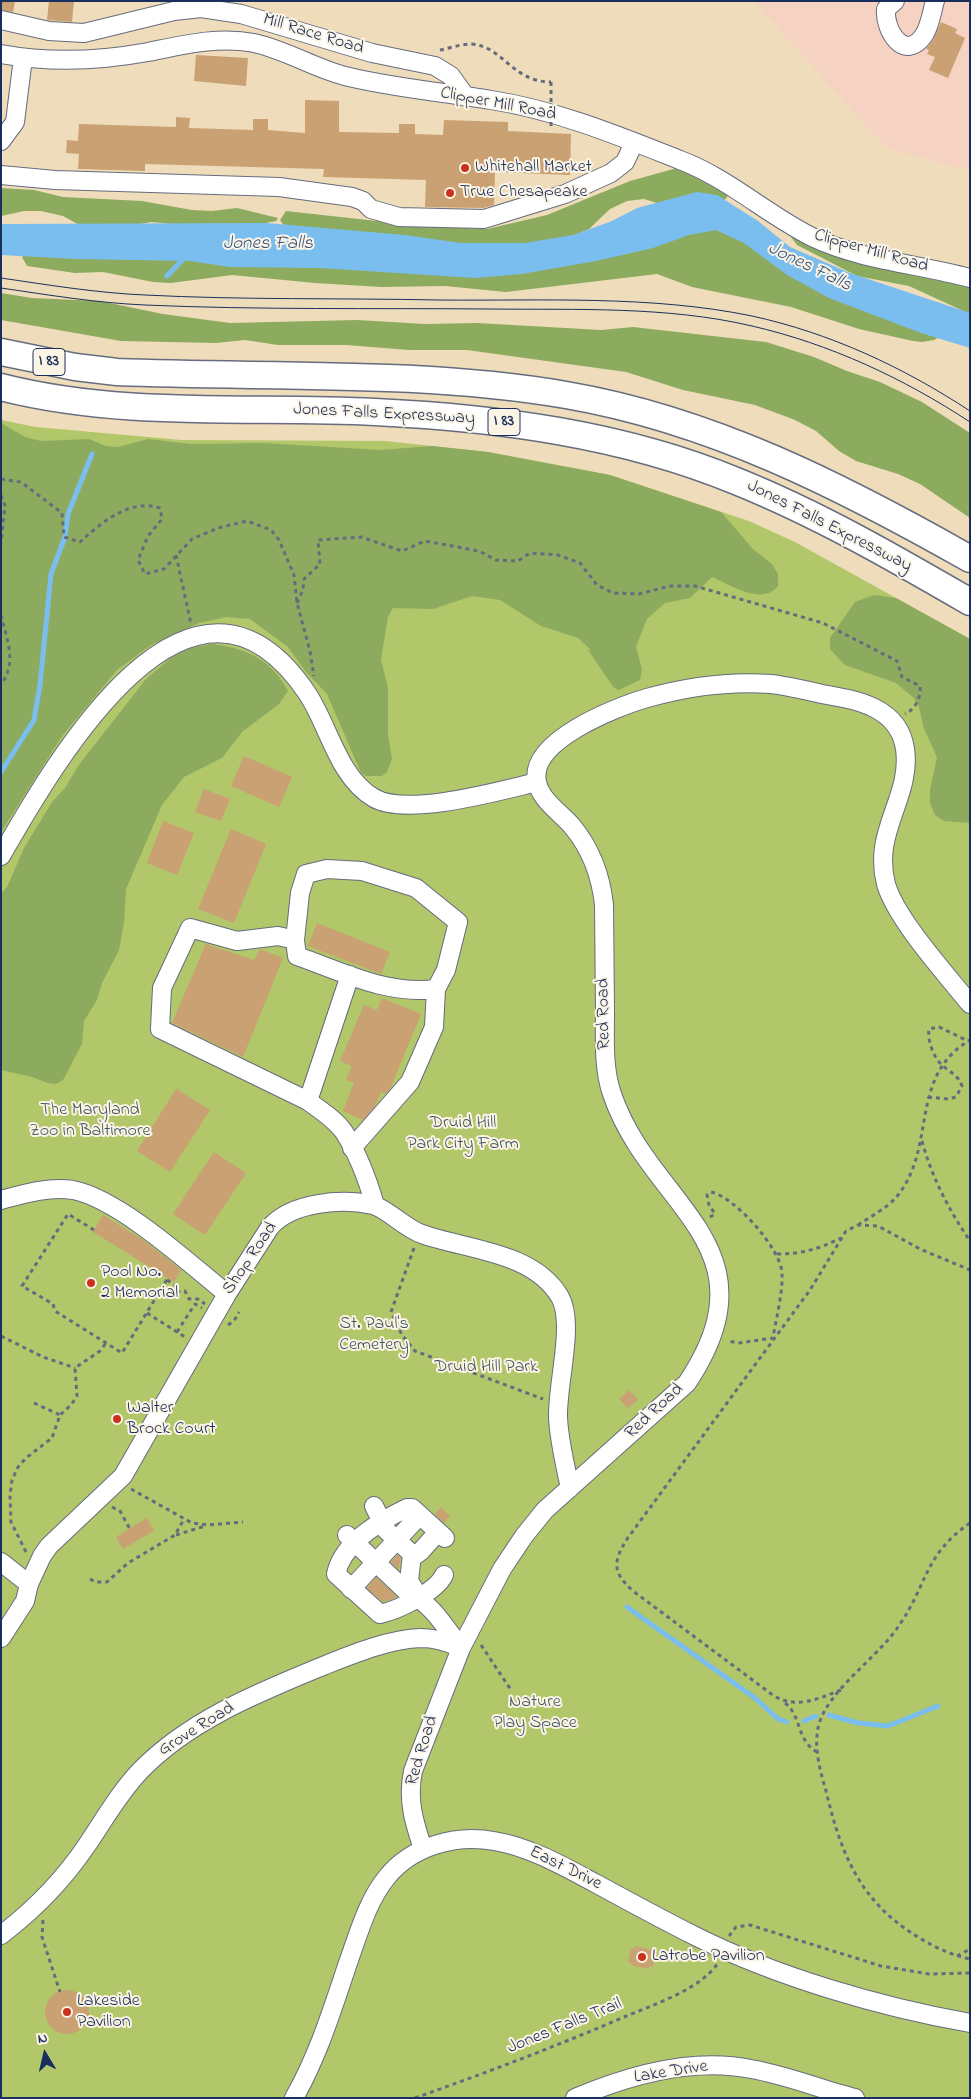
<!DOCTYPE html>
<style>
body{margin:0}
#map{position:relative;width:971px;height:2099px;overflow:hidden;background:#efdcba;font-family:"Indie Flower",sans-serif}
canvas{display:block}
.frame{position:absolute;inset:0;border:2px solid #1b2f5e;pointer-events:none}
.north{position:absolute;left:20px;top:2029px;width:50px;height:50px;-webkit-text-stroke:4px #fcf5e5;paint-order:stroke;rotate:351deg;font-size:14px;font-weight:700;line-height:20px;text-align:center;color:#1b2f5e}
.north::after{content:'';display:block;margin:auto;width:18px;height:22px;background:#1b2f5e;clip-path:polygon(50% 0,100% 100%,50% 72%,0 100%)}
</style>
<div id="map">
<canvas width="971" height="2099"></canvas>
<div class="frame"></div>
<div class="north">N</div>
</div>
<script>
const ctx = document.querySelector('canvas').getContext('2d');
ctx.lineJoin = 'round';
function fill(path, color) {
  ctx.fillStyle = color;
  ctx.fill(path, 'evenodd');
}
function stroke(path, color, width, dash) {
  ctx.strokeStyle = color;
  ctx.lineWidth = width;
  ctx.lineCap = dash ? 'butt' : 'round';
  ctx.setLineDash(dash || []);
  ctx.stroke(path);
}
function label(font, color, halo, rows, align = 'center') {
  ctx.font = font + ' "Indie Flower",sans-serif';
  ctx.lineWidth = 4;
  ctx.setLineDash([]);
  ctx.textBaseline = 'middle';
  ctx.strokeStyle = halo;
  ctx.fillStyle = color;
  for (const [text, x, y, turn = 0] of rows) {
    ctx.save();
    ctx.translate(x, y);
    ctx.rotate((+turn || 0) * Math.PI / 180);
    ctx.textAlign = isNaN(turn) ? turn : align;
    if (halo) ctx.strokeText(text, 0, 0);
    ctx.fillText(text, 0, 0);
    ctx.restore();
  }
}
fill(new Path2D(`
 M754,1H970V171L886,148Z`), '#f6d2c3');
fill(new Path2D(`
 M1,420L36,427L181,440L385,441L488,452L610,475L749,521L795,542L970,639V2098H1Z`), '#b2c66a');
fill(new Path2D(`
 M677,168H682L730,193L721,205L660,204L644,199L627,201L610,209L589,229L554,244L506,252L285,227L280,220L286,211L422,226L487,229L547,215L630,181Z
 M1,188L34,190L63,197L142,201L192,210L212,211L237,208L278,218L276,221L261,224H172L151,222L130,226H81L63,216L41,211H24L1,216Z
 M697,220L943,335L934,340L922,342L913,341L859,329L791,307L692,287L657,274L506,292L445,286L381,287L315,283L232,275L171,283L153,282L103,272L75,273L27,266L22,257L29,251L416,259Z
 M795,236L970,284V314L909,286L857,276L797,245L791,237Z
 M1,293L32,298L100,301L163,314L230,323L357,320L425,324L477,323L601,330L633,327L766,342L814,357L847,371L880,382L922,402L970,433V518L920,484L898,474L856,461L839,451L816,431L795,420L755,405L683,390L626,372L467,350H409L346,345H278L245,340L216,343L121,341L1,320Z
 M1,423L25,437L41,441L89,439L106,446L118,447L148,439L191,444L264,443L380,450L432,446L488,452L610,475L721,512L753,549L772,564L778,574V586C762,606 731,585 712,577L690,598L665,603L647,619L636,647L642,669L640,680L619,690L614,688L588,650H591L578,638L541,626L500,600L472,596L433,609L393,608L388,617L381,660L388,688V735L392,759L387,772L382,776H366L361,773L327,694L306,672L288,647L250,619L227,617L199,623L151,645L117,670L62,736L1,832Z
 M874,595L896,598L970,639V823L944,821L935,815L930,803V790L937,757L924,729L919,707L914,698L896,683L845,665L830,649V638L855,602Z
 M211,644C246,648 271,659 288,691L279,704L242,732L222,758L184,777L162,805L126,889L124,923L119,950L102,983L97,1000L84,1021L82,1044L63,1080L56,1084L48,1083L32,1077L1,1070V894L7,887L24,848L52,802L65,788L78,766L146,679L172,657L186,649Z`), '#8dab5e');
fill(new Path2D(`
 M697,192L717,195L758,221L790,247L850,273L970,313V348L921,333L829,298L787,275L744,243L716,230L689,235L653,248L596,261L522,274L475,278L320,268L230,267L190,261L76,259L1,255V224L267,223L405,235L461,243H525L573,235L612,221L637,208Z`), '#7abef0');
stroke(new Path2D(`
 M167,276L186,256
 M1,772L34,720L40,685L51,574L65,537L68,514L92,454
 M627,1607L755,1698L778,1719L787,1722
 M829,1715L858,1723L888,1726L938,1706
 M804,1721L816,1716`), '#7abef0', 5);
fill(new Path2D(`
 M1,1H15L13,12L1,10Z
 M49,1H74L72,22L47,20Z
 M941,22L957,29L955,33L965,38L948,78L929,70L935,57L927,54L929,50L926,49L933,40Z
 M196,55L248,58L246,86L194,81Z
 M305,100L339,101V132L399,133V124H415V134L443,135L444,120L508,122V131L571,134L570,175L495,172L494,205L483,208L425,207L426,180L323,177L324,169L145,164V171L78,169L79,154L66,153L67,140L78,141L79,124L176,127V117L190,118L189,128L253,130V119H268V130L305,133Z
 M244,756L292,777L279,807L231,786Z
 M204,789L230,799L221,821L195,812Z
 M163,821L194,833L177,875L147,863Z
 M231,829L266,844L234,923L198,909Z
 M317,923L390,952L381,974L308,946Z
 M206,944L254,960L260,949L283,958L243,1057L172,1023Z
 M382,998L421,1014L390,1089L386,1094L381,1092L375,1106L363,1120L343,1111L354,1083L346,1080L352,1066L340,1061L364,1005L377,1010Z
 M176,1089L210,1110L170,1172L137,1151Z
 M214,1152L246,1173L205,1235L173,1214Z
 M103,1215L146,1242L181,1270L174,1282L93,1232Z
 M629,1390L638,1400L628,1408L619,1399Z
 M441,1507L450,1516L444,1523L435,1514Z
 M147,1518L154,1531L123,1549L116,1537Z
 M397,1555L401,1558L398,1569L391,1562Z
 M376,1577L397,1597L383,1602L367,1588Z
 M635,1946L652,1950V1952L655,1953L653,1967L649,1966V1969L631,1965L632,1963L628,1962L631,1948L634,1949Z
 M45 2012a22 22 0 1 1 44 0a22 22 0 1 1-44 0Z`), '#c9a172');
const minor = new Path2D(`
 M895,1L886,9C884,31 905,63 924,35C930,26 932,11 935,1
 M1,20L49,31L84,33L174,11L201,8L241,14L372,53L435,66L451,76L466,97
 M1,54C50,63 99,61 148,52C183,45 218,36 254,43C286,50 314,68 345,76C393,88 443,92 491,100C556,110 619,136 680,160C728,178 766,214 812,237C860,260 918,264 970,278
 M1,141L15,122L23,58
 M1,175L55,180L279,187L352,197L363,201L371,209L399,217L484,219L565,194L611,173L625,162L634,143
 M1,856C56,760 192,523 307,693C329,726 338,777 374,798C407,817 499,791 537,782
 M295,940L300,893L306,874L327,869L362,871L416,888L458,922L446,970L436,989C386,995 343,972 297,956L295,940L278,936L237,941L190,928L162,988L160,1029L308,1101C320,1110 335,1119 344,1132C358,1154 368,1181 375,1205
 M308,1101L350,975
 M352,1148L410,1082L434,1027L436,989
 M1,1200C23,1194 49,1186 73,1190C119,1199 189,1263 227,1294
 M374,1506L386,1530L412,1554L409,1581L419,1597
 M347,1535L407,1592C432,1603 445,1627 461,1648
 M413,1557L421,1551L438,1532
 M1,1562L29,1584L42,1556L49,1546L123,1476L227,1294L270,1227C292,1202 342,1198 373,1205C386,1208 406,1229 422,1234C466,1250 533,1251 560,1297C575,1323 557,1384 558,1417C559,1441 565,1464 570,1488
 M444,1575C436,1592 398,1610 380,1614L336,1574C343,1542 380,1521 407,1508H412L445,1538
 M351,1589L420,1515
 M1,1638L25,1601L29,1584
 M423,1849C414,1822 407,1800 413,1771L461,1648L502,1569L524,1536L545,1510L687,1383C779,1245 650,1207 612,1094C603,1068 605,1039 605,1012C605,976 604,941 604,905C601,876 591,849 572,826C561,813 541,801 537,782C528,741 616,707 647,698C686,687 730,681 771,684C788,686 805,690 822,694C857,700 899,707 905,749C912,797 872,831 886,884C896,919 946,974 970,1004
 M1,1935C34,1910 64,1879 87,1845C104,1820 119,1793 140,1771C189,1720 260,1692 323,1666C353,1654 389,1639 421,1638C436,1638 448,1642 461,1648
 M294,2098C319,2054 333,2007 349,1960C359,1932 368,1900 387,1877C412,1846 456,1834 494,1841C530,1847 563,1866 595,1883C628,1901 661,1919 695,1936C777,1977 880,2007 970,2023
 M575,2098C629,2075 693,2057 751,2069C786,2075 820,2089 855,2098`);
const highway = new Path2D(`
 M1,352L75,367L117,372C266,378 418,370 566,395C712,420 843,487 970,559
 M1,387C123,418 250,406 375,412C498,418 622,434 736,481C818,514 894,558 970,602`);
stroke(minor, '#656c7e', 20);
stroke(highway, '#656c7e', 29);
stroke(new Path2D(`
 M440,50C450,48 461,44 471,44C503,46 512,82 551,82
 M1,479L21,482L62,513L64,537L80,542C101,523 130,498 160,508L162,519L148,536L138,560L145,574L164,569L192,539L218,528L247,521L271,530L279,540L294,575L297,603L310,651L314,676
 M1,495L5,506L1,543
 M176,555L191,624
 M297,603L303,590L304,579L320,564L318,540L361,537L402,551L425,541L479,551L496,560L518,561L530,553L558,555L580,563L597,585L613,593L639,594L670,586H695L823,623L897,661L902,677L920,686C921,697 916,709 905,714
 M1,615C6,637 18,663 1,684
 M928,1097L948,1099L956,1097L962,1086C958,1075 951,1073 943,1066C934,1059 927,1040 929,1029L939,1027L968,1041
 M922,1141C932,1178 949,1210 970,1241
 M710,1217L715,1214L709,1205L707,1195L711,1192C735,1197 781,1249 782,1273C783,1294 776,1318 773,1338L739,1343L727,1341
 M858,1225C871,1216 888,1208 898,1195C937,1146 908,1077 970,1040
 M94,1230L68,1214L22,1286L53,1304L55,1311L122,1353L168,1278
 M414,1248L391,1312L402,1335L415,1351L543,1399
 M777,1254C801,1254 819,1249 841,1238
 M167,1280L175,1285L177,1292L185,1291L189,1299H198L205,1304
 M147,1313L185,1337
 M228,1325L234,1321L239,1312
 M177,1332L195,1304L202,1308
 M1,1336L43,1357L75,1368
 M34,1403L60,1415
 M131,1489L192,1523L208,1525L243,1522
 M112,1507L120,1511L130,1529
 M970,1523C924,1555 928,1583 900,1624C880,1656 829,1689 819,1724C813,1746 820,1770 826,1791C841,1854 860,1902 918,1937C934,1947 951,1955 970,1959
 M176,1535L205,1526
 M26,1552L11,1522L10,1496L12,1480L18,1467L26,1458L52,1438L60,1415L71,1405L77,1396L75,1368L100,1351L106,1343
 M90,1579L96,1582H107L128,1563L175,1535L184,1519
 M481,1645L511,1690
 M841,1690C817,1699 797,1709 774,1696L633,1591C612,1572 613,1562 627,1539L810,1290L846,1231L858,1225L878,1226L920,1249L970,1270
 M785,1703C802,1716 796,1740 817,1752
 M43,1920L42,1937L60,1992
 M729,1936L736,1927L750,1925L881,1966L929,1974L970,1973
 M957,1956L970,1949
 M415,2098C485,2073 555,2047 624,2017C652,2005 700,1990 718,1963`), '#656c7e', 3, [4, 4]);
stroke(minor, '#fff', 18);
stroke(highway, '#fff', 26);
stroke(new Path2D(`
 M1,278C49,285 97,293 145,295C242,300 341,298 439,300C542,301 650,295 752,316C830,333 903,367 970,411
 M1,288C49,295 97,303 145,305C259,310 374,308 489,309C576,310 667,306 752,326C830,344 903,378 970,422`), '#1b2f5e', 1);
stroke(new Path2D(`
 M551,126V82`), '#656c7e', 3, [4, 4]);
for (const [x, y, r, color] of [
 [465,168,5,"#c8321e"],
 [450,193,5,"#c8321e"],
 [91,1283,5,"#c8321e"],
 [117,1419,5,"#c8321e"],
 [642,1957,5,"#c8321e"],
 [67,2012,5,"#c8321e"]
]) {
  const dot = new Path2D();
  dot.arc(x, y, r, 0, 2 * Math.PI);
  ctx.fillStyle = color;
  ctx.fill(dot);
  stroke(dot, '#fcf5e5', 2);
}
for (const [x, y, w] of [
 [49,362,32],
 [504,422,32]
]) {
  const box = new Path2D();
  box.roundRect(x - w / 2, y - 13.5, w, 27, 4);
  ctx.fillStyle = '#fcf5e5';
  ctx.fill(box);
  stroke(box, '#1b2f5e', 1);
}
label('bold 16px', '#1b2f5e', null, [
 ["I 83",49,362],
 ["I 83",504,422]
]);
label('18px', '#1b2f5e', '#fcf5e5', [
 ["Mill Race Road",313,35,17],
 ["Clipper Mill Road",498,105,11],
 ["Clipper Mill Road",871,252,16],
 ["Jones Falls Expressway",384,415,3],
 ["Jones Falls Expressway",829,527,27],
 ["Red Road",605,1014,-91],
 ["Shop Road",251,1259,-56],
 ["Red Road",655,1412,-43],
 ["Grove Road",197,1730,-32],
 ["Red Road",423,1751,-73],
 ["East Drive",565,1869,26],
 ["Jones Falls Trail",565,2027,-22],
 ["Lake Drive",671,2073,-9]
]);
label('18px', '#1b2f5e', '#fcf5e5', [
 ["Whitehall Market",475,168],
 ["True Chesapeake",460,193],
 ["Pool No.",101,1273],
 ["2 Memorial",101,1294],
 ["Walter",127,1409],
 ["Brock Court",127,1430],
 ["Latrobe Pavilion",652,1957],
 ["Lakeside",77,2002],
 ["Pavilion",77,2023]
], 'left');
label('18px', '#415561', '#fcf5e5', [
 ["The Maryland",90,1111],
 ["Zoo in Baltimore",90,1132],
 ["Druid Hill",463,1124],
 ["Park City Farm",463,1145],
 ["St. Paul's",374,1325],
 ["Cemetery",374,1346],
 ["Druid Hill Park",486,1368],
 ["Nature",535,1703],
 ["Play Space",535,1724]
]);
label('italic 19px', '#335382', '#fcf5e5', [
 ["Jones Falls",268,245],
 ["Jones Falls",809,268,26]
]);
</script>
